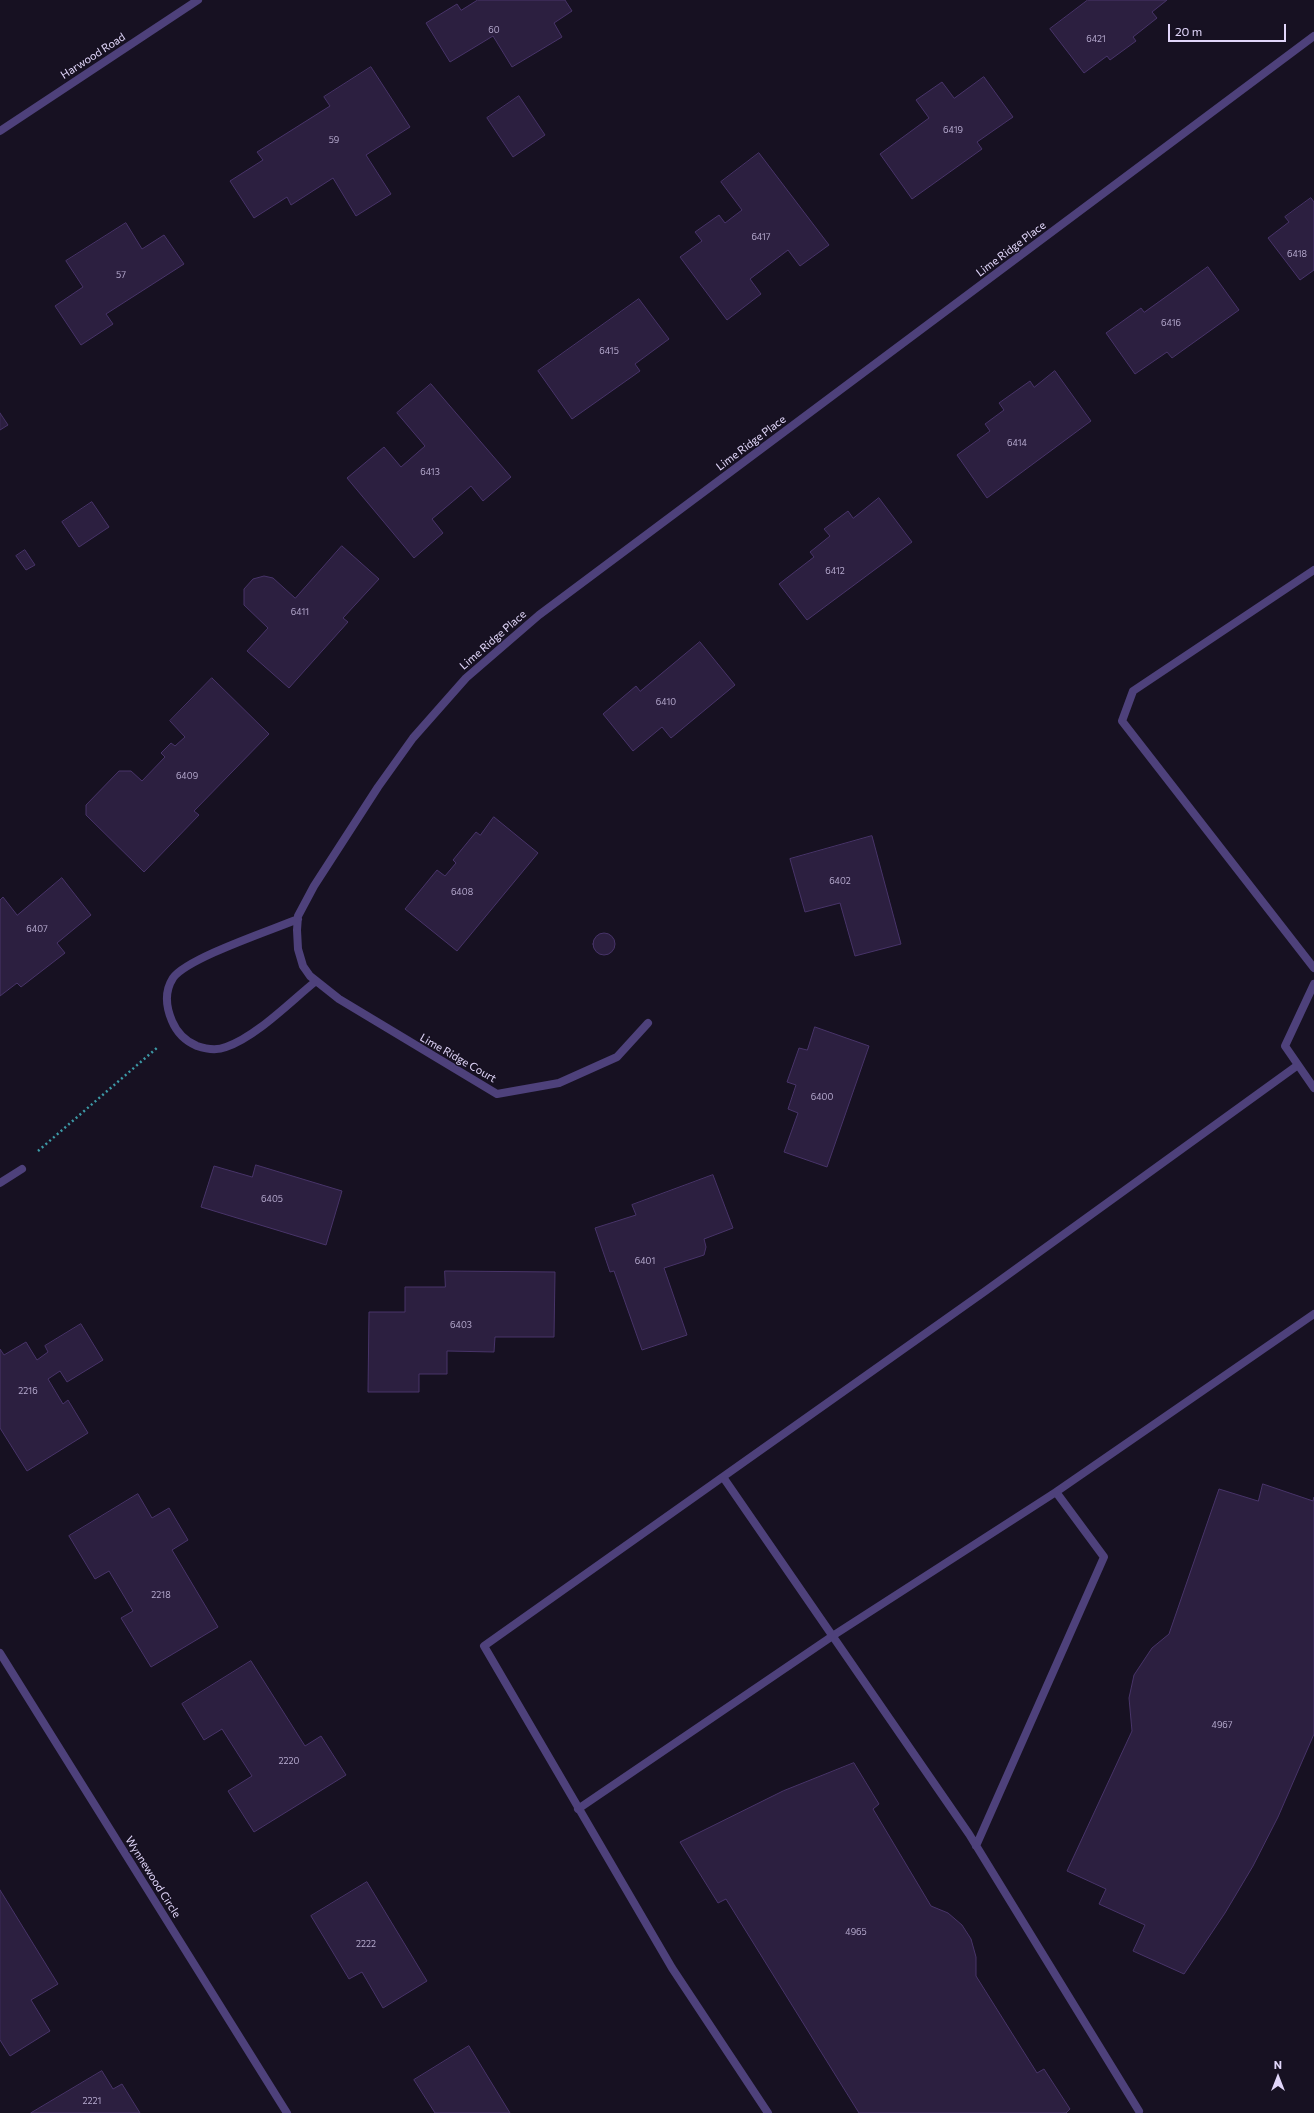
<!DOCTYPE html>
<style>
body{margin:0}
#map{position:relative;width:1314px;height:2113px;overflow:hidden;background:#171122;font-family:Commissioner,sans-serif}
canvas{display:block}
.north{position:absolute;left:1258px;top:2057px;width:40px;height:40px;-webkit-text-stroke:3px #171122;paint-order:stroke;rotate:0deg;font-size:11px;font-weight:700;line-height:16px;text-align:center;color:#e1d6fa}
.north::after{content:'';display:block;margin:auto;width:14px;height:18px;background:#e1d6fa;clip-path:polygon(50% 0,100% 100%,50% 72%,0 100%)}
.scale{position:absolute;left:1168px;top:24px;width:118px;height:18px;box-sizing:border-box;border:2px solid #e1d6fa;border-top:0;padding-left:5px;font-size:12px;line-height:14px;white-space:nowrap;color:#e1d6fa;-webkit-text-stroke:3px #171122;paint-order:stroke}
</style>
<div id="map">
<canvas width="1314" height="2113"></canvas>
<div class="north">N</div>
<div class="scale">20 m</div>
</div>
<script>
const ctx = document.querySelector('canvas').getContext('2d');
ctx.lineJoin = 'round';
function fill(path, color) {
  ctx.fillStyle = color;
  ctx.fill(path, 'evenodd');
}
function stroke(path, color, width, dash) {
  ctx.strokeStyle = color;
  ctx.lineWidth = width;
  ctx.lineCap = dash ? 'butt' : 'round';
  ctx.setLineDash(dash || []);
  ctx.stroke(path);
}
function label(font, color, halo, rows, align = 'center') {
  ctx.font = font + ' Commissioner,sans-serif';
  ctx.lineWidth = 3;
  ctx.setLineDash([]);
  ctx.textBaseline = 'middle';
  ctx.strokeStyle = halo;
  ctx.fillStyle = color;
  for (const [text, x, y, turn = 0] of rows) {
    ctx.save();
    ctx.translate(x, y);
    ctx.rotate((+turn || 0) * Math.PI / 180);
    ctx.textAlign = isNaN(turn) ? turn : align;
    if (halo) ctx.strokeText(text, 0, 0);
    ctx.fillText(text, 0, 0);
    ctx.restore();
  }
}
const building = new Path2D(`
 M478,0H565L572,11L554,23L562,37L512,67L493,36L450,62L426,23L457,4L461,10Z
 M1088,0H1167L1152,12L1157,18L1133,37L1136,41L1110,60L1107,56L1084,73L1050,29Z
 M371,67L410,127L366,155L391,194L356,216L333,178L291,205L287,197L254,218L230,181L263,160L257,152L330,106L324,97Z
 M984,77L1013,117L977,142L982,149L912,199L880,154L929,118L916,100L942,82L954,98Z
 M519,96L545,135L513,157L487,118Z
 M759,153L829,245L800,266L788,250L750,279L761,294L727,320L680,257L702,241L695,232L719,215L725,223L742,210L721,182Z
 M1311,198L1314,202V270L1300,280L1268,238L1289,222L1285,217Z
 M126,223L142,249L164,235L184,264L106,314L113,324L81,345L55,306L83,287L66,261Z
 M1208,267L1239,310L1172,358L1167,352L1135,374L1106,333L1141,308L1144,312Z
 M639,299L669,339L635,364L640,371L572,419L538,371Z
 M1055,371L1091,421L987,498L957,455L990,431L985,424L1004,410L999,403L1030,381L1034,387Z
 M431,384L511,477L483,501L471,486L432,519L443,533L414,558L347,478L384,447L401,467L425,446L397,413Z
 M0,413L8,425L0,430Z
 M879,498L912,542L807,620L779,584L814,557L810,552L830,536L824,529L848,511L853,518Z
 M92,502L109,527L79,547L62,522Z
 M342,546L379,579L343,618L348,622L289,688L247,651L268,628L244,605V589L253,579L264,576L273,578L295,598Z
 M25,550L35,565L26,570L16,556Z
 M700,642L735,685L671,738L662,727L633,751L603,714L636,686L640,691Z
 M212,678L269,734L194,811L199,815L144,872L86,815V805L119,771H131L142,781L165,757L161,753L171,743L175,746L185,737L170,721Z
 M494,817L538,853L457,951L405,909L437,870L445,876L456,863L453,860L476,832L480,835Z
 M872,836L901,944L855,956L840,903L805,912L790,859Z
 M62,878L91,915L57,943L65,953L21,987L17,983L0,996V900L3,897L17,915Z
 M593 944a11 11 0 1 1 22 0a11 11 0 1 1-22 0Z
 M815,1027L869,1046L827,1167L784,1152L798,1113L788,1109L796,1085L787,1082L799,1048L807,1050Z
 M256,1165L342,1191L326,1245L201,1207L214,1166L252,1177Z
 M713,1175L733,1228L704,1239L706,1247L704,1255L664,1268L687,1335L642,1350L614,1271L610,1272L595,1228L636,1215L632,1205Z
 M445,1271L555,1272L554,1337H495L494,1352L447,1351V1374H419V1392H368L369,1312H405V1287H445Z
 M81,1324L103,1360L67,1382L60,1371L48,1379L63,1404L68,1400L88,1433L27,1471L0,1428V1349L4,1355L26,1342L37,1360L48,1352L45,1346Z
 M1263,1484L1313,1501L1314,1497V1734L1278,1817L1253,1866L1225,1913L1184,1974L1133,1951L1145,1925L1099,1904L1106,1889L1067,1871L1132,1731L1129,1698L1134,1675L1152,1648L1169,1634L1219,1489L1258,1501Z
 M138,1494L152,1518L169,1508L188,1540L172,1550L218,1627L151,1667L121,1618L133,1611L109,1571L95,1579L69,1536Z
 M251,1661L305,1746L321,1736L346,1775L254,1832L228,1791L252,1776L222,1729L204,1740L182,1704Z
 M854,1763L879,1804L873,1809L931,1906L948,1913L962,1925L971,1939L976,1957V1976L1037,2073L1044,2069L1070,2109L1066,2113H859L726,1899L718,1903L680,1842L783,1791Z
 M367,1882L427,1981L383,2008L362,1972L349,1979L311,1916Z
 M0,1890L58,1984L31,2000L50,2031L10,2056L0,2040Z
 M469,2046L510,2113H435L414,2080Z
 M102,2071L113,2089L122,2084L140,2113H31Z`);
fill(building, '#2c1f40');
stroke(building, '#483469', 1);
stroke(new Path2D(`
 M38,1151L158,1047`), '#3d9aa7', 2.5, [2, 3]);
stroke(new Path2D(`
 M1314,570L1133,691L1122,721L1314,968
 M1314,984L1285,1046L1314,1088
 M723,1477L969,1834L1139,2111
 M1056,1492L1314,1314
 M578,1809L834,1635L1056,1492L1104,1557L976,1846
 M768,2113L672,1968L484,1646L984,1292L1298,1065`), '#4e417b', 8);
stroke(new Path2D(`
 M0,131L198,0
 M298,919C272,930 187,958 173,978C164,992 166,1007 172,1021C177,1033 185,1041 197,1046C206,1049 216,1051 226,1047C256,1037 291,1001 316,981
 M648,1023L617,1057L559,1083L497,1094L339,999L310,976L303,966L298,949L297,930L298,916L314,886L378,787L413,738L466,678L539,615L1314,36
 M0,1183L22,1169
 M0,1653L287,2113`), '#4e417b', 8);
label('9px', '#b4a8cc', null, [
 ["60",494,30],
 ["6421",1096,39],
 ["6419",953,130],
 ["59",334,140],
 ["6417",761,237],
 ["6418",1297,254],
 ["57",121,275],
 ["6416",1171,323],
 ["6415",609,351],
 ["6414",1017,443],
 ["6413",430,472],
 ["6412",835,571],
 ["6411",300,612],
 ["6410",666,702],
 ["6409",187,776],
 ["6402",840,881],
 ["6408",462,892],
 ["6407",37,929],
 ["6400",822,1097],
 ["6405",272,1199],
 ["6401",645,1261],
 ["6403",461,1325],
 ["2216",28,1391],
 ["2218",161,1595],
 ["4967",1222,1725],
 ["2220",289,1761],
 ["4965",856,1932],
 ["2222",366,1944],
 ["2221",92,2101]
]);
label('11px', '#e1d6fa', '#171122', [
 ["Harwood Road",93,56,-33],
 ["Lime Ridge Place",1011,249,-37],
 ["Lime Ridge Place",751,443,-37],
 ["Lime Ridge Place",493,640,-41],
 ["Lime Ridge Court",458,1058,30],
 ["Wynnewood Circle",153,1877,58]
]);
</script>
